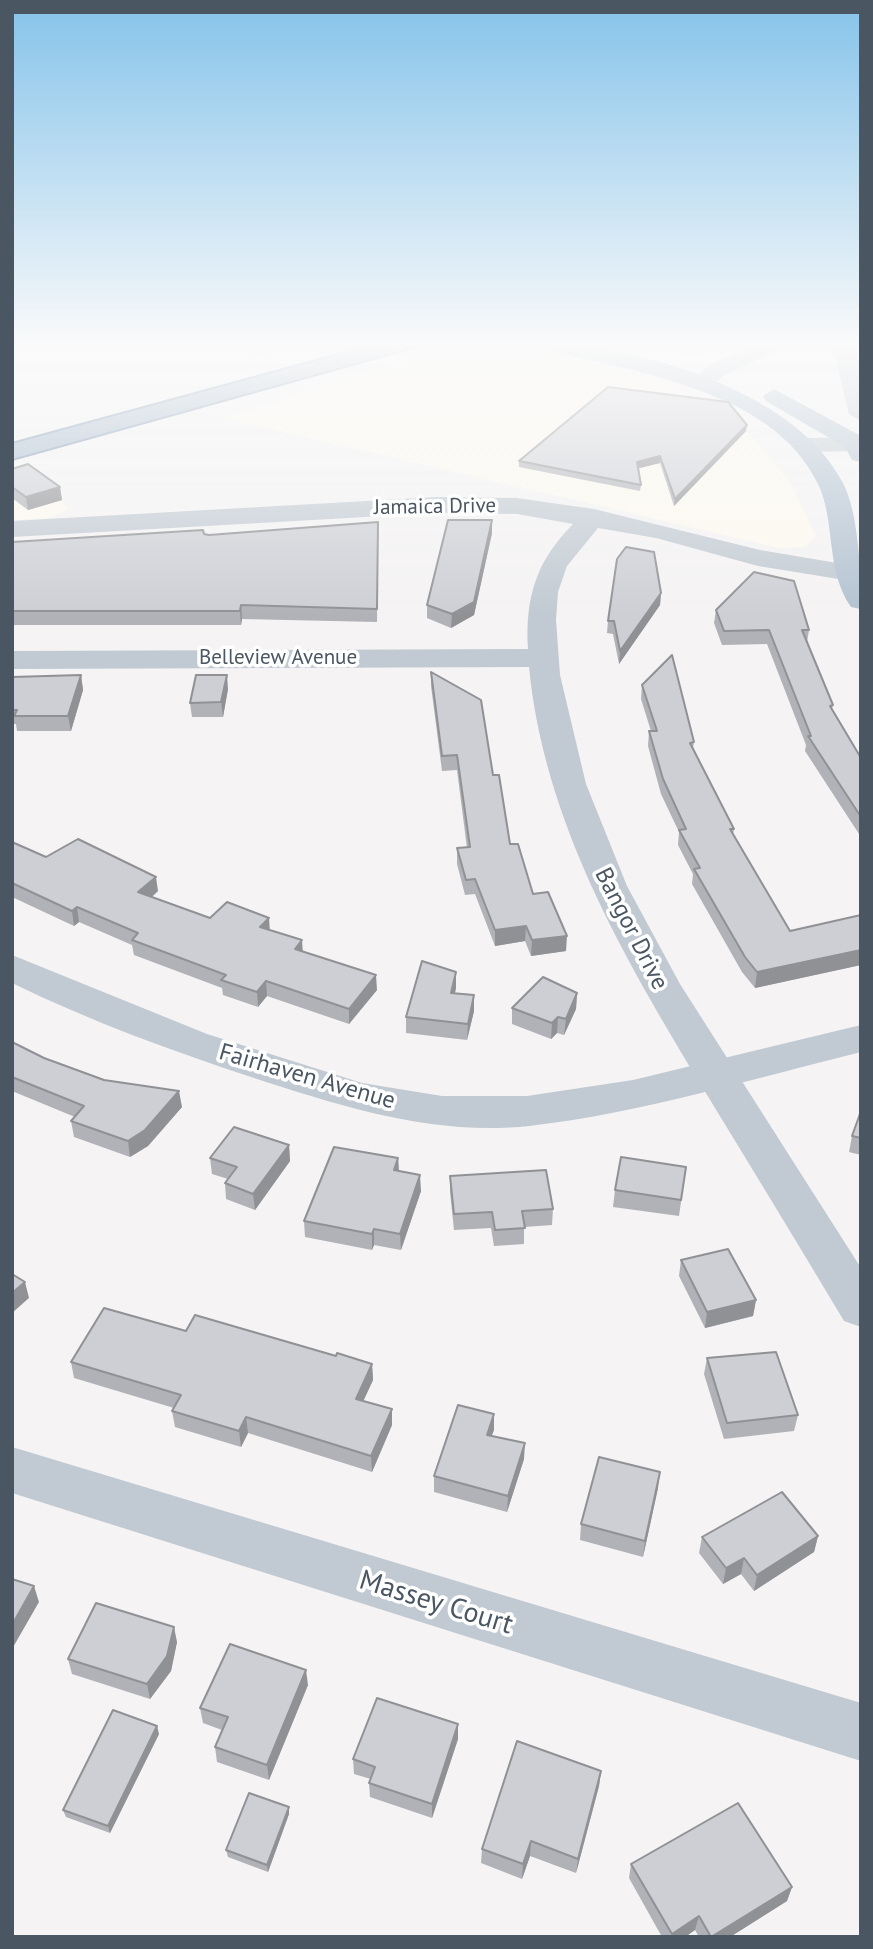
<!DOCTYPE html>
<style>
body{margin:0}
#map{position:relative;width:873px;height:1949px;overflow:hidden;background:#f5f3f3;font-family:"PT Sans",sans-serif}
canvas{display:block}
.frame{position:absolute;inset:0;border:14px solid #4a5661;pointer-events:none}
</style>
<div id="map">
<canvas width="873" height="1949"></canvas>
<div class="frame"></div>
</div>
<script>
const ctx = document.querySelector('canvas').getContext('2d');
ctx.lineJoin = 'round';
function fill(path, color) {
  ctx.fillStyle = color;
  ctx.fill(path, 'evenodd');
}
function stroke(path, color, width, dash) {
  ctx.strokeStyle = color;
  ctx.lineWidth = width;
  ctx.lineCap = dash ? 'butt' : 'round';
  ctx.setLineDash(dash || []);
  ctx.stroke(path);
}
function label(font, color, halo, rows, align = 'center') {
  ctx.font = font + ' "PT Sans",sans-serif';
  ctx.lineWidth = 7;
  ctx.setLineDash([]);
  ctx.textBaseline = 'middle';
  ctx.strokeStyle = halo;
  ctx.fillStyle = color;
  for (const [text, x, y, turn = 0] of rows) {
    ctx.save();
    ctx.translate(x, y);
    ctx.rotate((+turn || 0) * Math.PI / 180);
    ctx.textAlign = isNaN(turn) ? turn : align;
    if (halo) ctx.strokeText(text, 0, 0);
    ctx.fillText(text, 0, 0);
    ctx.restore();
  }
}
fill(new Path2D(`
 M462,343H506L580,359L656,379L707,399L740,423L789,480L816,536L805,547L780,548L224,418Z
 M642,343H752L743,349L692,356Z
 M22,463L69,509L47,518L12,520V465Z`), '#fdf9ef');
fill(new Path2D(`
 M209,343H305L265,355Z`), '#c3f1d5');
const trunk = new Path2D(`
 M382,343H417L413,347L12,459V444Z`);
stroke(trunk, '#7690ad', 4);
fill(new Path2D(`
 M861,437V451L806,452L798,450L794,445L798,440L806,438Z
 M437,497L517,498L594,509L760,550L861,567V579L851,581L758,566L656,538L598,528L567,566L558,592L556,620L560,675L586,784L627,886L680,984L861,1268V1327L844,1321C797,1242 749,1164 701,1085C623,956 544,821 529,667L12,669V651L528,649C525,598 536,561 573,524L517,514L437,513L12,537V521Z
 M12,1447L861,1703V1761L12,1493Z`), '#c1cad2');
fill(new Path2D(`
 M12,955L207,1034L362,1083L442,1096H527L633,1080L861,1025V1052C751,1079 642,1113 529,1126C434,1136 343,1107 254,1078C172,1051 90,1021 12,983Z`), '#c1cad2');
fill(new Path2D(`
 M759,343H788L784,347L723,376L709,389H693L690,384L707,366Z
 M832,343H854L861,370V421L849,414Z`), '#c1cbd6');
fill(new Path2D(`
 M530,343C631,343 794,388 843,483C859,514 861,575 861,609L851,607C825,570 836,521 818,484C772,387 626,371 534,347Z
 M774,389L861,436V462L852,460L845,447L766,401L763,396Z`), '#b3c2d1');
fill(trunk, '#9fb4c9');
fill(new Path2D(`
 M746,431L674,506L660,463L638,468L641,485L640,491L519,467V461Z
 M12,469L60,487L62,500L28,510L12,498Z
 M492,520V533L474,615L451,628L427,618V605Z
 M378,522L377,622L242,619L241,625H12V542L204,534L209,535Z
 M661,593L660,605L619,664L613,634L607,633L608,621Z
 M716,610L809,630L807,642L833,705L832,709L861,758V837L805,751L806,745L767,644L722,645L714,623Z
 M431,672L493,775L510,844L533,894L566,951L531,956L525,941L495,946L475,894L465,895L457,864V848H467L457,770L442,771L431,686Z
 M81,675L83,690L71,731H17L16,724H12V677Z
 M642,685L694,742L693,748L734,829L733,835L790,931L861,915V965L755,988L742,972L692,884L693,874L678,845L679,832L661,794L648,746L649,731H651L641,699Z
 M228,689L223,717H192L190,703Z
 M12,842L46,857L158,891L152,897L210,918H269V930L303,952L377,990L349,1024L267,996L258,1007L223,995L222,988L134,955L132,945L79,922L74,926L12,897Z
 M456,972V988L455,993L474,1011L467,1040L406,1033V1017Z
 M577,993L576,1009L564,1035L557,1033L551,1039L512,1024V1008Z
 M12,1042L44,1058L182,1107L148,1146L130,1157L74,1137L71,1121L75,1117L12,1091Z
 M861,1111V1155L849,1152L852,1136Z
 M289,1145L290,1161L255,1210L226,1199L225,1183L228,1179L212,1174L210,1158Z
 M398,1158L399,1171L421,1191L401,1250L374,1245L372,1250L305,1237L304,1221Z
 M686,1167L679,1216L613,1207L615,1190Z
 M450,1176L553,1209L552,1225L524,1227V1244L494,1246L491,1228L454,1230L450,1192Z
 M681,1260L756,1300L753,1316L705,1328L679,1276Z
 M186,1331L336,1356L372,1364L373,1380L363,1401L392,1425L372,1472L248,1433L241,1447L175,1427L172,1411L174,1408L74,1378L71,1362Z
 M707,1358L798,1415L794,1431L724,1439L704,1374Z
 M494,1430L491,1436L524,1459L507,1512L434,1492V1476Z
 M658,1488L643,1557L580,1540L581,1524Z
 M818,1536L814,1552L754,1591L741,1574L723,1584L699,1553L702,1537Z
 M177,1642L171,1671L150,1699L72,1674L68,1659Z
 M308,1685L269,1780L217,1762L215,1747L222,1730L203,1723L200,1708Z
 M159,1734L110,1833L66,1817L63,1810Z
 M458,1739L432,1818L370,1797L369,1783L371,1779L354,1774L353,1759Z
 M601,1771L599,1786L576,1873L530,1856L522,1879L481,1863L482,1849Z
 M289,1807V1814L268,1872L228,1857L226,1850Z
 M631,1864L792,1887L787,1901L730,1937H699L695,1930L685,1937H662L629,1878Z`), '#b0b2b7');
fill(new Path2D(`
 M747,425L746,431L674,506L675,499Z
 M660,456V463L636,469L637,462Z
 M60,487L62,500L28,510L26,497Z
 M492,520V533L474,615L451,628L452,614Z
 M661,593L660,605L619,664L620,651Z
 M241,605L242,619L241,625L240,611Z
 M81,675L83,690L71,731L68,716Z
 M227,675L228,689L223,717L221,702Z
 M156,877L158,891L140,907L138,892Z
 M77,907L79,922L74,926L72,911Z
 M269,918L270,933L260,927Z
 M526,926L525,941L495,946V930Z
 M567,936L566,951L531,956L532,940Z
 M302,940L303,955L295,949Z
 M861,950V965L755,988L757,972Z
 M456,972V988L451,1009V993Z
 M376,975L377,990L349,1024V1009Z
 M266,981L267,996L258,1007L257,992Z
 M577,993L576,1009L564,1035L566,1019Z
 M474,995V1011L467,1040L468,1024Z
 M558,1017L557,1033L551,1039L552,1023Z
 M179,1091L182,1107L148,1146L130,1157L128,1141Z
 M289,1145L290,1161L255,1210L253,1194Z
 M398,1158L399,1174L394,1170Z
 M420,1175L421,1191L401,1250L400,1234Z
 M374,1229V1245L372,1250V1234Z
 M25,1282L29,1298L12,1313V1293Z
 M756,1300L753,1316L705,1328L707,1312Z
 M372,1364L373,1380L357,1415L356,1399Z
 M392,1409V1425L372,1472L371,1456Z
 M494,1414V1430L486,1451L487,1435Z
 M246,1417L248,1433L241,1447L239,1431Z
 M525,1443L524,1459L507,1512L508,1496Z
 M660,1472L658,1488L643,1557L645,1541Z
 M818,1536L814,1552L754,1591L757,1575Z
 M744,1558L741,1574L723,1584L726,1568Z
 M34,1586L39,1602L12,1649V1625Z
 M174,1627L177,1642L171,1671L150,1699L147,1684Z
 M306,1670L308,1685L269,1780L267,1765Z
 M458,1724V1739L432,1818V1804Z
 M157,1726L159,1734L110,1833L108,1826Z
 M601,1771L599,1786L576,1873L578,1859Z
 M289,1807V1814L268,1872L267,1865Z
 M531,1841L530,1856L522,1879L523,1864Z
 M792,1887L787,1901L730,1937H711Z
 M699,1916L695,1930L685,1937H671L672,1934Z`), '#909195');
const building = new Path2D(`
 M608,387L728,402L747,425L675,499L660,456L637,462L641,485L519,461Z
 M28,464L60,487L26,497L12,487V469Z
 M448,520H492L474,602L452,614L427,605Z
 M378,522L377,609L241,605L240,611H12V542L203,530L204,534L209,535Z
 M626,547L654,552L661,593L620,651L614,621H608L617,559Z
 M754,572L794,581L809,630H802L833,705L830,706L861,758V817L808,736H811L769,630L724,631L716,610Z
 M672,655L694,742L690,743L734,829H730L790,931L861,915V950L757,972L745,957L694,869L700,868L679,830L686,829L663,779L649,731H657L642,685Z
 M431,672L481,700L493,775H499L510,844H518L533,894L548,892L567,936L532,940L526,926L495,930L475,879L466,880L457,848L470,847L457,755L442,756Z
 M81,675L68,716H14L17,710H12V677Z
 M196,675H227L221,702L190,703Z
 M78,839L156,877L138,892L210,918L227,902L269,918L260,927L302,940L295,949L376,975L349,1009L266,981L257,992L221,980L226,975L132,940L138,933L77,907L72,911L12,883V842L46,857Z
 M422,961L456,972L451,993L474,995L468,1024L406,1017Z
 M543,977L577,993L566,1019L558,1017L552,1023L512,1008Z
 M12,1042L44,1058L104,1080L179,1091L145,1130L128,1141L71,1121L84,1106L12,1077Z
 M861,1111V1138L852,1136Z
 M234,1127L289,1145L253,1194L225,1183L237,1167L210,1158Z
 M334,1147L398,1158L394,1170L420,1175L400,1234L374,1229L372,1234L304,1221Z
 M621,1157L686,1167L681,1200L615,1190Z
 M546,1170L553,1209L522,1211L525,1228L495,1230L492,1212L454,1214L450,1176Z
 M728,1249L756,1300L707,1312L681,1260Z
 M12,1274L25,1282L12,1293Z
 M104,1308L186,1331L195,1315L336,1356L337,1353L372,1364L356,1399L392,1409L371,1456L246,1417L239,1431L172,1411L181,1395L71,1362Z
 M776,1352L798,1415L727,1423L707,1358Z
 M458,1405L494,1414L487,1435L525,1443L508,1496L434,1476Z
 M599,1457L660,1472L645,1541L581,1524Z
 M782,1492L818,1536L757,1575L744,1558L726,1568L702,1537Z
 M12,1579L34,1586L12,1625Z
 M96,1603L174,1627L167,1656L147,1684L68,1659Z
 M230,1644L306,1670L267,1765L215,1747L228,1717L200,1708Z
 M377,1698L458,1724L432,1804L369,1783L375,1767L353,1759Z
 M113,1710L157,1726L108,1826L63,1810Z
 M517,1741L601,1771L578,1859L531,1841L523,1864L482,1849Z
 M249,1793L289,1807L267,1865L226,1850Z
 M738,1803L792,1887L711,1937L699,1916L672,1934L631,1864Z`);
fill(building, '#cdcfd5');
stroke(building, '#909195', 2);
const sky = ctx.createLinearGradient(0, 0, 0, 616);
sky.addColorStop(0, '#85c3ea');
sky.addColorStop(0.56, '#fafafa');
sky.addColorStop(1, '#fafafa00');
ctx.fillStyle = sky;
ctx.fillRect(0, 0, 873, 616);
label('21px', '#4a5661', '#fff', [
 ["Jamaica Drive",435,507,-1],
 ["Belleview Avenue",278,658]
]);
label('24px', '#4a5661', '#fff', [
 ["Bangor Drive",631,929,63],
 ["Fairhaven Avenue",307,1077,16]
]);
label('28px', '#4a5661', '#fff', [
 ["Massey Court",436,1603,17]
]);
</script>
